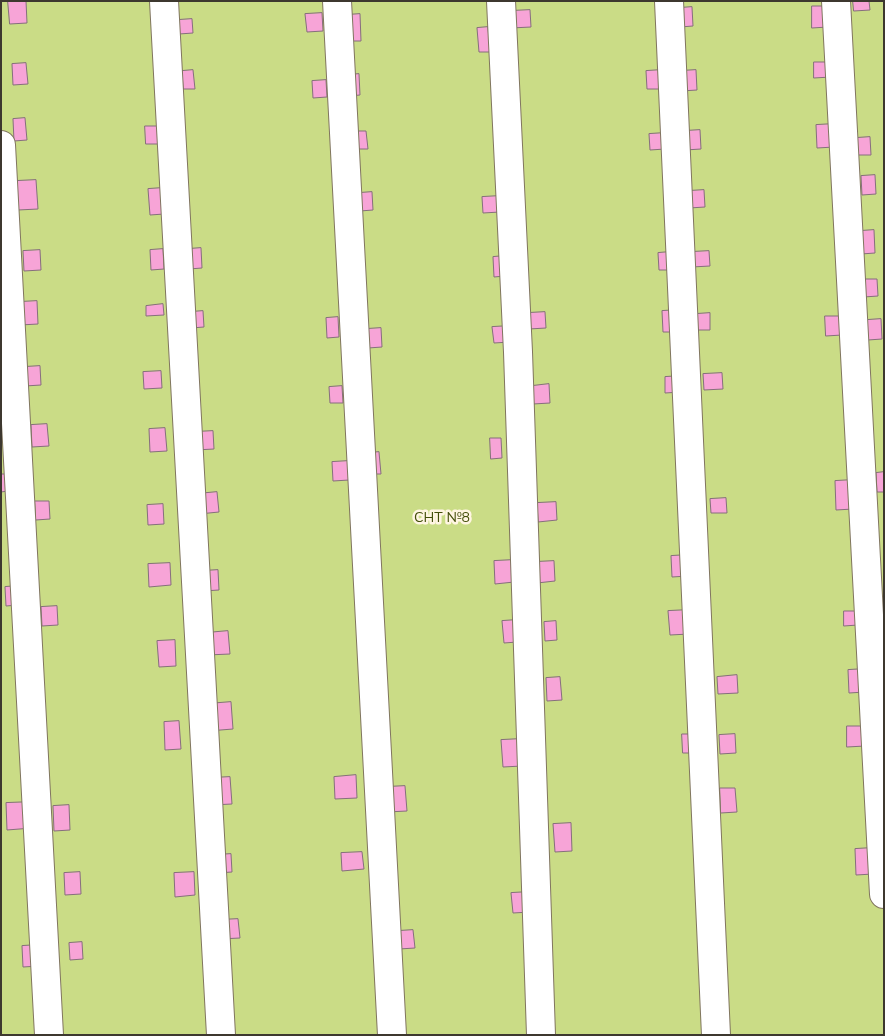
<!DOCTYPE html>
<meta charset="utf-8">
<style>
body{margin:0}
#map{position:relative;width:885px;height:1036px;overflow:hidden;background:#f4e7d0;font-family:Mulish,sans-serif}
canvas{display:block}
.frame{position:absolute;inset:0;border:2px solid #3d382f;pointer-events:none}
</style>
<div id="map">
<canvas width="885" height="1036"></canvas>
<div class="frame"></div>
</div>
<script>
const ctx = document.querySelector('canvas').getContext('2d');
ctx.lineJoin = 'round';
function fill(path, color) {
  ctx.fillStyle = color;
  ctx.fill(path, 'evenodd');
}
function stroke(path, color, width, dash) {
  ctx.strokeStyle = color;
  ctx.lineWidth = width;
  ctx.lineCap = dash ? 'butt' : 'round';
  ctx.setLineDash(dash || []);
  ctx.stroke(path);
}
function label(font, color, halo, rows, align = 'center') {
  ctx.font = font + ' Mulish,sans-serif';
  ctx.lineWidth = 5;
  ctx.setLineDash([]);
  ctx.textBaseline = 'middle';
  ctx.strokeStyle = halo;
  ctx.fillStyle = color;
  for (const [text, x, y, turn = 0] of rows) {
    ctx.save();
    ctx.translate(x, y);
    ctx.rotate((+turn || 0) * Math.PI / 180);
    ctx.textAlign = isNaN(turn) ? turn : align;
    if (halo) ctx.strokeText(text, 0, 0);
    ctx.fillText(text, 0, 0);
    ctx.restore();
  }
}
fill(new Path2D(`
 M1,1H884V1035H1Z`), '#cadc86');
const building = new Path2D(`
 M8,1H26L27,23L10,24Z
 M853,1H869L870,10L854,11Z
 M812,6H826L828,27L812,28Z
 M692,7L693,26L680,27L679,8Z
 M530,10L531,27L511,28L510,11Z
 M322,13L323,31L307,32L305,14Z
 M360,14L361,41H347L346,15Z
 M192,19L193,33L179,34L178,20Z
 M488,27L490,52H479L477,28Z
 M814,62H830L831,77L814,78Z
 M26,63L28,84L13,85L12,64Z
 M193,70L195,89H183L182,71Z
 M661,70L662,89H647L646,71Z
 M696,70L697,90L681,91L680,71Z
 M359,74L360,95L349,96L348,75Z
 M326,80L327,97L313,98L312,81Z
 M25,118L27,140L14,141L13,119Z
 M833,124L834,147L817,148L816,125Z
 M145,126H158L159,144H146Z
 M700,130L701,149L685,150L684,131Z
 M355,131H366L368,149H357Z
 M664,133L665,149L650,150L649,134Z
 M870,137L871,155H857L856,138Z
 M875,175L876,194L862,195L861,176Z
 M36,180L38,209L18,210L16,181Z
 M162,188L164,214L150,215L148,189Z
 M704,190L705,207L689,208L688,191Z
 M372,192L373,210L360,211L359,193Z
 M499,196L500,212L483,213L482,197Z
 M874,230L875,253L861,254L860,231Z
 M201,248L202,268L189,269L188,249Z
 M163,249L164,269L151,270L150,250Z
 M40,250L41,270L24,271L23,251Z
 M709,251L710,266L692,267L691,252Z
 M669,252L670,270H659L658,253Z
 M504,256L505,276L494,277L493,257Z
 M863,279H877L878,296L864,297Z
 M37,301L38,324L20,325L19,302Z
 M163,304L164,315L146,316V306Z
 M677,310L678,332H663L662,311Z
 M203,311L204,327L191,328L190,312Z
 M545,312L546,328L529,329L528,313Z
 M710,313V330H697L696,314Z
 M825,316H841L842,335L826,336Z
 M338,317L339,337L327,338L326,318Z
 M881,319L882,339L868,340L867,320Z
 M509,326L510,342L494,343L492,327Z
 M381,328L382,347L368,348L366,329Z
 M40,366L41,385L25,386L24,367Z
 M161,371L162,388L144,389L143,372Z
 M722,373L723,389L704,390L703,374Z
 M680,376L681,392L665,393V377Z
 M549,384L550,403L533,404L532,386Z
 M342,386L343,403H330L329,387Z
 M47,424L49,446L32,447L31,425Z
 M165,428L167,451L150,452L149,429Z
 M213,431L214,449L195,450L194,432Z
 M490,438H501L502,458L491,459Z
 M379,452L381,474H370L369,453Z
 M348,461L349,480L333,481L332,462Z
 M884,472V492H877L876,473Z
 M1,474H7L8,491L1,492Z
 M852,480L853,509L836,510L835,481Z
 M217,492L219,512L199,514L197,494Z
 M726,498L727,513H711L710,499Z
 M35,501H49L50,519L36,520Z
 M556,502L557,520L538,522L537,503Z
 M163,504L164,524L148,525L147,505Z
 M687,555L688,576L672,577L671,556Z
 M513,560L514,582L495,584L494,561Z
 M554,561L555,581L537,583L535,562Z
 M170,563L171,585L149,587L148,564Z
 M218,570L219,590L203,591L202,571Z
 M17,586L18,605L6,606L5,587Z
 M57,606L58,625L42,626L41,607Z
 M688,610L689,634L670,635L668,611Z
 M844,611H857L858,625L844,626Z
 M516,620L517,642L504,643L502,621Z
 M556,621L557,640L545,641L544,622Z
 M228,631L230,654L207,655L206,633Z
 M175,640L176,666L159,667L157,641Z
 M864,669L865,692L849,693L848,670Z
 M737,675L738,693L718,694L717,677Z
 M560,677L562,700L547,701L546,678Z
 M231,702L233,729L208,731L207,704Z
 M179,721L181,749L165,750L164,722Z
 M847,726H864L865,746L847,747Z
 M682,734H697L698,753H683Z
 M735,734L736,753L720,754L719,735Z
 M520,739L522,766L503,767L501,740Z
 M356,775L357,798L335,799L334,777Z
 M230,777L232,804L212,805L210,778Z
 M405,786L407,811L387,812L386,787Z
 M720,788H735L737,812L721,813Z
 M31,802L32,828L7,830L6,803Z
 M69,805L70,830L54,831L53,806Z
 M571,823L572,851L555,852L553,824Z
 M871,848L873,874L856,875L855,849Z
 M362,852L364,869L342,871L341,853Z
 M231,854L232,872L216,873L215,855Z
 M80,872L81,894L65,895L64,873Z
 M194,872L195,895L175,897L174,873Z
 M528,892L530,912L513,913L511,893Z
 M238,919L240,938L220,939L219,920Z
 M413,930L415,948L399,949L398,931Z
 M82,942L83,959L70,960L69,943Z
 M37,945L39,966L23,967L22,946Z`);
fill(building, '#f7a4d7');
stroke(building, '#866f7c', 1);
const minor = new Path2D(`
 M164,1L221,1035
 M337,1L392,1035
 M501,1L518,352L541,1035
 M669,1L716,1035
 M836,1L884,894
 M1,145L49,1035`);
stroke(minor, '#80755f', 30);
stroke(minor, '#fff', 28);
label('14px', '#434e0a', '#fff5e2', [
 ["СНТ №8",442,518]
]);
</script>
